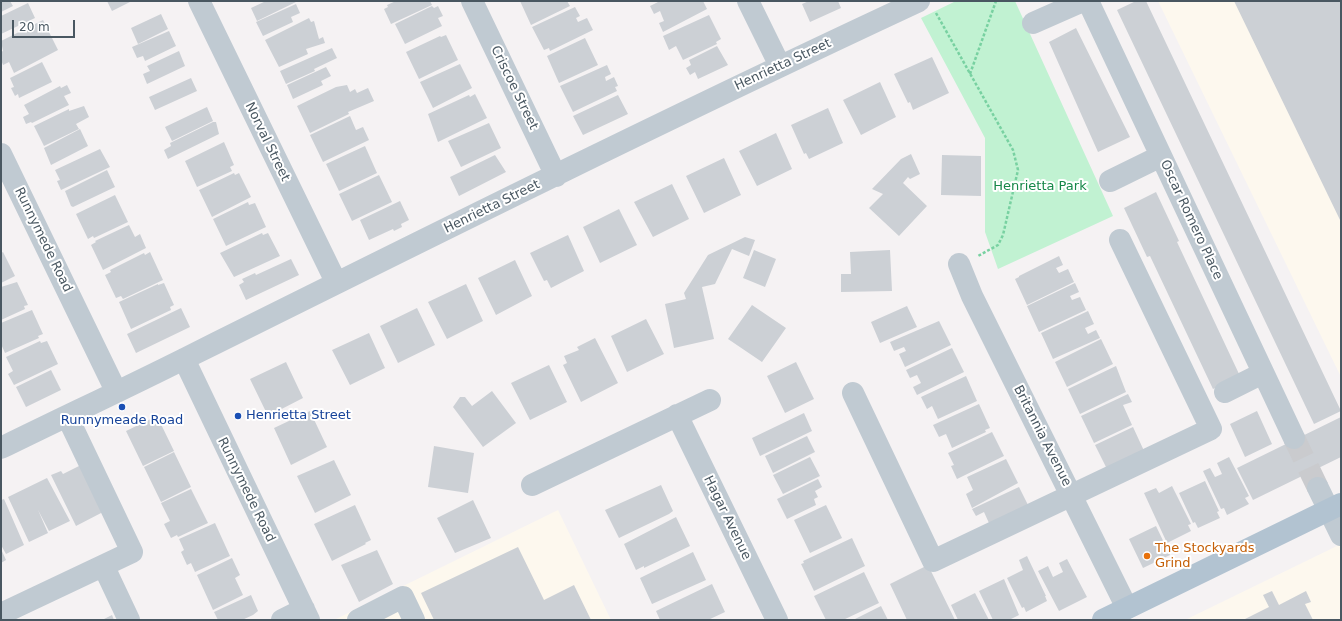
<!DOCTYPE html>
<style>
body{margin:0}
#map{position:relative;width:1342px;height:621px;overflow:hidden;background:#f5f2f3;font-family:"DejaVu Sans",sans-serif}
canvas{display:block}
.frame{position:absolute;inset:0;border:2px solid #495761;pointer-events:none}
.scale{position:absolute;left:12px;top:20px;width:63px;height:18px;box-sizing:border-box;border:2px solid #495761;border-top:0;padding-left:5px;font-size:12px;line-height:14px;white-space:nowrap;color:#495761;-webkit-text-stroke:3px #fff;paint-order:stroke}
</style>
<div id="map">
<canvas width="1342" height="621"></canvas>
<div class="frame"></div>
<div class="scale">20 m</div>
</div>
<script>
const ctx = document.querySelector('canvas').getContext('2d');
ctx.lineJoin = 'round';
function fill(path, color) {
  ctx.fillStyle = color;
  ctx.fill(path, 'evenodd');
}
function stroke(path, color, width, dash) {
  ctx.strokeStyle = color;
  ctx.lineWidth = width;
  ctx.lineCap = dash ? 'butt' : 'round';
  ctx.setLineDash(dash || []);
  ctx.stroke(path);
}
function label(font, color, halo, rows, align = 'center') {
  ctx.font = font + ' "DejaVu Sans",sans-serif';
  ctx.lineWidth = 4;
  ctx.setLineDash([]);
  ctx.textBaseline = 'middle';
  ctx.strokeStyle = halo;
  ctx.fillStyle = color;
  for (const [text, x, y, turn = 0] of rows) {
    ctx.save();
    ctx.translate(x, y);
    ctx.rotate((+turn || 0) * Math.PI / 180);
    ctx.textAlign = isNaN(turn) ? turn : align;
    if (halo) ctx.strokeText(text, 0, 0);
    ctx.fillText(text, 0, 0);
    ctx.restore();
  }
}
fill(new Path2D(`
 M1158,1H1341V377Z
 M558,510L611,620L336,619Z
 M1341,544V620H1185Z`), '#fdf8ee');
fill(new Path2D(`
 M956,1H1015L1113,216L998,269L985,232V138L921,18Z`), '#c1f2d2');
fill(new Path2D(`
 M1,1H10L13,6L1,12Z
 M107,1H132L112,11Z
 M266,1H298L257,21L251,8Z
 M396,1H430L432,5L391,24L384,9L388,7L387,5Z
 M520,1H567L570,6L531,25Z
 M660,1H703L707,9L663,32L659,23L664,21L660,11L654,14L650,6Z
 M809,1H838L841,8L810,22L802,4Z
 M1136,1H1146L1341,411L1314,424L1117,10Z
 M1234,1H1341V222Z
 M28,3L35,18L1,34V16Z
 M296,4L300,13L291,17L293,22L263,36L256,22Z
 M432,6L434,8L438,6L443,16L438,18L442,26L405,44L395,24Z
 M575,7L580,16L576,18L578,22L587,18L593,30L550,51L549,48L544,50L532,27Z
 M161,14L168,29L138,44L131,28Z
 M709,15L721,39L716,42L717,44L683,60L676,46L669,50L663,36Z
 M309,18L311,22L314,21L319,39L323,37L325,43L306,49L308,54L279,67L265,40Z
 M43,20L58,50L14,73L9,62L3,65L1,60V52L3,51L1,41Z
 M1076,28L1130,137L1098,152L1049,42Z
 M169,31L176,46L145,61L143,56L137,58L132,47Z
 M446,35L458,60L419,79L406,52L440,36L441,37Z
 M585,38L598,65L559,83L547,56Z
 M717,46L728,65L698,79L695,72L690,75L686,68L691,65L689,60Z
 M332,48L337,58L314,69L315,71L286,84L280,71Z
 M179,51L185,66L147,84L143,74L150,71L147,66Z
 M932,57L949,93L913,110L910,102L908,103L894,74Z
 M42,62L52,82L19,98L18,94L15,96L11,88L14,87L10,78Z
 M460,64L472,88L433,108L420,82Z
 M607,65L611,74L605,77L606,81L614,77L618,86L615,87L617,91L573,112L560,86Z
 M326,67L331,76L321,81L323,85L293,99L287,85Z
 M191,78L197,91L155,110L149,97Z
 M880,82L896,117L861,135L843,100Z
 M67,85L71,93L64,96L69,105L32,123L31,122L26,124L23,117L29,114L24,105L60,86L61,88Z
 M347,85L350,92L355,89L357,93L368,88L374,101L348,112L349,114L310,133L297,106L336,87Z
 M475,94L487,118L438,142L428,114L469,95L470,97Z
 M618,95L628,114L583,135L573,116Z
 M84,106L89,117L76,124L79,129L44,146L34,126L69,109V111Z
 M207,107L213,121L172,141L165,127Z
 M828,108L843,143L809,159L806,153L804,154L791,125Z
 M350,116L356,130L363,127L369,140L323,162L310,135Z
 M213,122H216L219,134L168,159L164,150L171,146L170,143Z
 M489,123L501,148L461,167L448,141Z
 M80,129L88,146L51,165L44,148Z
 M776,133L792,169L757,186L739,151Z
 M224,142L234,165L230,167L232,171L197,187L185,161Z
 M365,146L377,173L339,191L326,164Z
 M100,149L110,167L61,190L57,181L60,180L55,170Z
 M911,154L920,174L910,179L908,177L903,183L927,206L899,236L869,208L883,194L872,189L901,159Z
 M495,155L506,172L459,196L450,177Z
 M942,155L981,156V196L941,195Z
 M724,158L741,195L704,213L686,176Z
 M107,170L115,187L73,207L71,206L65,191Z
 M234,173L235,175L239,173L251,197L212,217L199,190Z
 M379,175L392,202L352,221L339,194Z
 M672,184L689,219L653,237L634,202Z
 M1156,192L1179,241L1177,242L1240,376L1213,389L1150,256L1147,257L1124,208Z
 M115,195L128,222L94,238L93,236L88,239L76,214Z
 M400,201L409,220L401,224L402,227L394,231L393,229L369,240L360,220Z
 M248,202L249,205L255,203L266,227L226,246L213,219Z
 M619,209L637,245L600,263L583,227Z
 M129,225L135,237L140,234L146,248L103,270L91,245L96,242L95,241Z
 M262,233L263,235L268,233L280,256L234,277L220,253Z
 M568,235L584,271L551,288L547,280L544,281L530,253Z
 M745,237L755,240L749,256L732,249L715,284L702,287L714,339L674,348L665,304L686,299L684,293L708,255Z
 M754,250L776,259L765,287L743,278Z
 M890,250L892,291L841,292V274H851L850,252Z
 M3,252L15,276L1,283V253Z
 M150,252L163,280L123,299L121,296L116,298L105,275L111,272L110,270L144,253L145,255Z
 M1059,256L1063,265L1056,268L1059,273L1068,269L1074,282L1027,305L1015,279L1019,277V276Z
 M291,259L299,275L246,300L239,285L244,282L242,279L255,273L256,275Z
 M515,260L532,296L496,315L478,278Z
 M17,282L28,305L24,306L25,309L1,320V287Z
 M164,283L174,305L170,307L171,310L131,329L119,302L158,284V285Z
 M1075,283L1079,292L1070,296L1072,300L1080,297L1086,310L1039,332L1027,306Z
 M466,284L483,321L447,339L428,302Z
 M752,305L786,328L762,362L728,339Z
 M907,306L917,327L880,343L871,322Z
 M181,308L190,327L136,353L127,334Z
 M417,308L435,345L398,363L380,326Z
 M32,310L43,334L38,336L39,338L5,353L1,344V323Z
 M1088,311L1094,324L1085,328L1088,334L1096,330L1100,338L1053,359L1041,333Z
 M646,319L664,354L627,372L611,336Z
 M939,321L951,345L905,367L899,354L906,351L904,347L894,351L890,342Z
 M369,333L385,368L350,385L332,350Z
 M595,338L618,383L581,402L563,365L567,363L564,356L579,350L577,347Z
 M1101,339L1113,364L1067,387L1055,362Z
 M40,341L41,343L47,341L58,364L14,385L8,374L13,371L6,357Z
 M952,348L964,372L917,395L913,387L921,383L917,375L910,378L906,370Z
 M286,362L303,398L268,416L250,379Z
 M796,362L814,399L785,413L767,376Z
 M549,365L567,402L530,420L511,383Z
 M1116,366L1126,392L1080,414L1068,389Z
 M51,370L61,390L26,407L16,387Z
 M966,376L977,401L938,419L932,406L927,409L921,397Z
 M492,391L516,423L483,447L453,407L460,397H465L472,406Z
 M1128,394L1132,402L1123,405L1132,425L1094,443L1081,416Z
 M979,404L990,428L985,430L986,432L952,448L946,434L939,437L933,425Z
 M310,411L327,447L291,465L274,428Z
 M1257,411L1272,444L1245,457L1230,424Z
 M804,413L812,431L760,456L752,438Z
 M157,416L174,451L143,466L126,431Z
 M1341,417V457L1253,500L1237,468Z
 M1133,427L1145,453L1108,471L1095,445Z
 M992,432L1004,456L957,479L951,466L954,465L948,453Z
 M807,436L815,452L773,473L765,456Z
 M434,446L474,453L468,493L428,487Z
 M174,452L191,487L161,502L144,467Z
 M810,457L820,476L783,494L773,475Z
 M1229,457L1249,496L1245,498L1249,504L1227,515L1224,508L1221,509L1203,471L1210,468L1215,477L1222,474L1217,463Z
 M1006,459L1018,483L972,508L966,494L973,490L967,477Z
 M334,460L351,495L315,513L297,476Z
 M81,465L103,512L76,526L51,475L61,471L63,474Z
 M47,478L70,521L49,531L38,510L48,533L29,542L8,497Z
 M818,479L822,487L815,491L818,497L814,499L816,505L787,519L777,499Z
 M1205,481L1219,511L1217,512L1220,518L1198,528L1195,522L1193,523L1179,493Z
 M661,485L673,511L669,514L619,538L605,510Z
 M1172,486L1191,524L1188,525L1191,531L1167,543L1144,493L1156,488L1159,493Z
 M1019,487L1031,511L993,532L984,512L976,516L972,509Z
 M191,489L208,523L178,537L177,535L171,538L164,524L170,521L161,503Z
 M4,499L24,545L6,554L1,545V500Z
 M473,500L491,538L455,553L437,518Z
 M355,505L371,540L365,543L366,544L332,561L314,524Z
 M826,505L842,538L810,553L794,520Z
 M676,517L690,546L644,568V566L636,570L624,544Z
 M215,523L230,556L195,572L191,563L187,565L181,552L184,550L179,539Z
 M1156,526L1170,555L1143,568L1129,539Z
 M852,538L865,566L814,591L801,564L804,563L803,561Z
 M518,547L544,600L574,585L591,620H434L421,593Z
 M1,549L6,560L1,563Z
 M377,550L393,584L359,602L341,565Z
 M693,552L706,580L652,604L640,578Z
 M1027,556L1046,596H1045L1047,601L1026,612L1024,607L1022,608L1007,578L1023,570L1019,560Z
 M232,558L240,575L235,578L243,595L213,610L197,575Z
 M1067,559L1087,597L1059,611L1038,571L1048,566L1053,577L1063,572L1059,563Z
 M928,565L955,620H907L890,584Z
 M864,572L879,603L843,620H826L814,596Z
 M1004,579L1019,615L1009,620H993L979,591Z
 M712,584L725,612L708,620H660L656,611Z
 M1272,591L1279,605L1306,591L1311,602L1305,604L1313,620H1243L1269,607L1263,595Z
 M975,593L989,620H958L951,605Z
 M251,595L258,611L253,615L242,620H218L214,612Z
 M881,606L888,620H853Z
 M112,615L114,620H102Z`), '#ccd0d5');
stroke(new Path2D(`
 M1294,438L1318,488`), '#cacbce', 22, [22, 11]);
stroke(new Path2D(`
 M936,13L1013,150L1018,170L1003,235L998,245L978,256
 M970,74L996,1`), '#78d1a1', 2.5, [3, 2]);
stroke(new Path2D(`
 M199,1L336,282
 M472,1L556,176
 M748,1L780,66
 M1088,1L1294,438
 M1033,23L1083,1
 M1,154L116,391
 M1110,181L1161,156
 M959,264L972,296L1127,608
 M184,359L309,620
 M1225,392L1263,373
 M853,393L933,561L1211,429L1120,240
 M677,415L777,620
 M1,448C62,418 124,389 186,358C429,237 672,116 919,1
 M532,485L710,400
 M1318,488L1341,535
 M104,567L129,620
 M1,614L132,552L67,416
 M282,620L304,609
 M358,620L403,597L414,620`), '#c0cad2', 22);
stroke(new Path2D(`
 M1103,620L1341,504`), '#b2c3d1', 22);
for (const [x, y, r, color] of [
 [122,407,4,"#1a4fb4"],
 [238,416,4,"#1a4fb4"],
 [1147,556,4,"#e8710a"]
]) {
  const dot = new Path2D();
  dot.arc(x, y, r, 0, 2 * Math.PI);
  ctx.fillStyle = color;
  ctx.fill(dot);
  stroke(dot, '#fff', 1.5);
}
label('13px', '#495761', '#fff', [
 ["Henrietta Street",783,65,-25],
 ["Criscoe Street",514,88,64],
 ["Norval Street",267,142,64],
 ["Henrietta Street",492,207,-26],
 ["Oscar Romero Place",1191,220,65],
 ["Runnymede Road",43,240,64],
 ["Britannia Avenue",1042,436,63],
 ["Runnymede Road",246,490,64],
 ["Hagar Avenue",727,518,64]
]);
label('13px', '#158748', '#fff', [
 ["Henrietta Park",1040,187]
]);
label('13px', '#164399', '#fff', [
 ["Henrietta Street",246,416],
 ["Runnymeade Road",122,421,"center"]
], 'left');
label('13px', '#c56008', '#fff', [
 ["The Stockyards",1155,549],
 ["Grind",1155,564]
], 'left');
</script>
